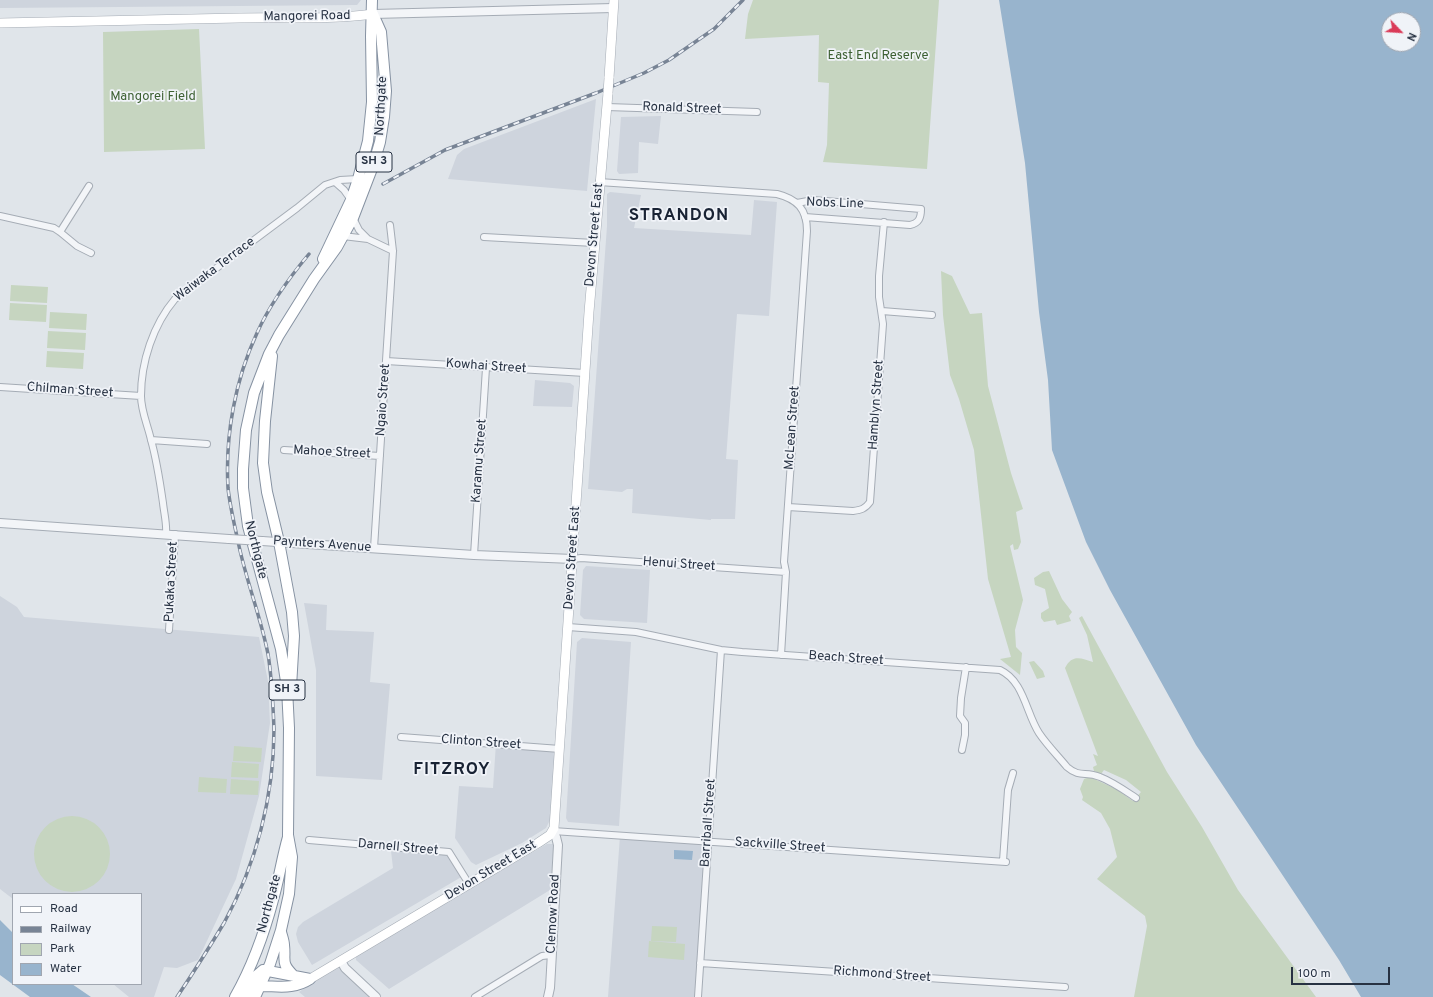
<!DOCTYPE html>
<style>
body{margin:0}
#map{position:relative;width:1433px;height:997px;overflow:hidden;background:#e0e5ea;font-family:Overpass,sans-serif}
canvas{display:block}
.legend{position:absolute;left:12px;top:893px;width:130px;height:92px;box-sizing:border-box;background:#f0f3f8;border:1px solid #a0a6b0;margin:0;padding:5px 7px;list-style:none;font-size:12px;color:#273243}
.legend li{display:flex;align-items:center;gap:8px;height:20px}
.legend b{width:20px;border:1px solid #a0a6b0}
.north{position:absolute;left:1381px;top:12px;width:40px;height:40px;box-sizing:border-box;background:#f0f3f8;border:1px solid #a0a6b0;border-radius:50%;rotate:115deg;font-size:11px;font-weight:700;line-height:16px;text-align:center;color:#273243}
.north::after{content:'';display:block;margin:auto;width:14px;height:18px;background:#da3a58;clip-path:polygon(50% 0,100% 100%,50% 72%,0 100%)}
.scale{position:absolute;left:1291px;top:967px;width:99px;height:18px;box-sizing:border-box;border:2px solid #273243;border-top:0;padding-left:5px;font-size:12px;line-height:14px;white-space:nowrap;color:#273243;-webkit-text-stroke:3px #f0f3f8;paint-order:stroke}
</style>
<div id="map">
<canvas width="1433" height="997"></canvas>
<ul class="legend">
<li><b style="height:5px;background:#fff"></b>Road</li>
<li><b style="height:5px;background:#788495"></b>Railway</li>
<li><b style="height:11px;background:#c6d5c0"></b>Park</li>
<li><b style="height:11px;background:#98b4cd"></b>Water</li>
</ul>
<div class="north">N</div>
<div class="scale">100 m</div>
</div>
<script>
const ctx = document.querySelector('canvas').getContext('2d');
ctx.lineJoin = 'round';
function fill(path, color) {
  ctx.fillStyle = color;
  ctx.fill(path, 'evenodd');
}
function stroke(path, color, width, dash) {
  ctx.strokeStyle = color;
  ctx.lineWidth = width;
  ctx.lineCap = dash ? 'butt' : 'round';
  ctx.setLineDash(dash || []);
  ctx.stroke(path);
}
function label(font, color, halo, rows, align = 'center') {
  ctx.font = font + ' Overpass,sans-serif';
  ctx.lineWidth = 3.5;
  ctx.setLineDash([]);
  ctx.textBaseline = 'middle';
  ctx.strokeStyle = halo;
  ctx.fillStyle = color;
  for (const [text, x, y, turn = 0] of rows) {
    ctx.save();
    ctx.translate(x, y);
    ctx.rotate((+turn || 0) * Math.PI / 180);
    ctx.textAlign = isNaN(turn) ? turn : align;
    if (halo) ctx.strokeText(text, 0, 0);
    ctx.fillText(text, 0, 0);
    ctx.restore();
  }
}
fill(new Path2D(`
 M0,0H361L357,5L0,8Z
 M596,99L587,191L448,179L457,155L464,149Z
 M661,116L658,144L639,142L638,173L619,174L617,171L621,117Z
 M610,192L641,195L634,228L751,235L754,200L777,202L769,316L737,314L726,459L738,460L735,519H711V520L632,513L633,489H627L622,492L588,489L607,226V194Z
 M535,380L570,383L574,386L572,407L533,406Z
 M586,566L650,570L647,623L584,619L580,615L583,570Z
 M0,596L17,607L24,617L259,637L268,681L270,723L259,796L236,879L198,960L177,968L164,967L154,997H129L113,984H141V894H13V899L0,889Z
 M304,603L327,605L326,630L374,632L370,682L390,684L382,780L316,776V670Z
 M582,638L631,642L619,826L568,822L566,818L577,642Z
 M496,743L555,746L551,818L546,828L522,843L476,865L471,862L455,838L459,786L493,788Z
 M620,836L708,843L695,997H608Z
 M547,844H554L550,890L389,989L356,960V954Z
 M391,851L450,853L463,876L312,965L298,942L296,934L298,927L303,922L393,868Z
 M339,965L374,997H305L299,992Z`), '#ced4dd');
fill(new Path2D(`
 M753,0H939L927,169L823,162L827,145L829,83L818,82L819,35L745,39L748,14Z
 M199,29L205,149L104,152L103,32Z
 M941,271L952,276L970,314L982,313L988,386L1011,473L1023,509L1016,512L1021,542L1018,549L1014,550L1013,544L1010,546L1023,600L1015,630L1016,647L1022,653L1020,675L1000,659L1011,657L988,579L974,450L959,399L950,375L943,315Z
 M11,285L48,287L47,303L10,301Z
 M10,303L47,305L46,322L9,320Z
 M50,312L87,314L86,330L49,328Z
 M48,331L86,333L85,350L47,348Z
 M47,351L84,353L83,369L46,367Z
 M1049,571L1062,599L1072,612L1069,616L1071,621L1057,625L1055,620L1044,622L1041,618V613L1049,608L1045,589L1035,585L1034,578L1043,572Z
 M1082,616L1167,772L1202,827L1238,890L1316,997H1134L1147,926L1145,916L1097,879L1117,857L1110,829L1101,813L1082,800L1083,797L1080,789L1084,779L1090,777L1116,789L1133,801L1141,792L1126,780L1104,770L1101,774L1094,771L1093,767L1097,765L1093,754L1098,756L1065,668C1072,654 1081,658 1093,662L1087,635L1079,618Z
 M1034,661L1043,671L1045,677L1037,679L1029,662Z
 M234,746L262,748L261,762L233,761Z
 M232,762L259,764L258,778L231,777Z
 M199,777L227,779L226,793L198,792Z
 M231,779L259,781L258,795L230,794Z
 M34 854a38 38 0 1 1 76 0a38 38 0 1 1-76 0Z
 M652,926L677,927L676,942L651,941Z
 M649,941L685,944L684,960L648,957Z`), '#c6d5c0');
fill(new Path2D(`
 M999,0H1433V997H1361L1339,960L1196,745L1110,590L1086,542L1052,450L1048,380L1039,312L1025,163ZM1389,20H1413V44H1389Z
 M674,850L693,851L692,860L674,859Z
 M0,920L13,933V984H72L91,997H30L0,975Z`), '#98b4cd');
const minor = new Path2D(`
 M607,107L757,112
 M335,182L344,190L351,200
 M599,182L777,194C797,199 807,209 807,231L784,562L786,572L781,655
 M797,203L813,200L921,209C921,218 919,223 910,225L805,217
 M0,216L54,228L60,232L77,246L91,253
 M353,218L359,230L368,239
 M60,232L89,186
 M343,236L368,239L393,251
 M484,237L594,243
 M882,311L932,315
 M386,361L585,373
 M0,387L141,396
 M151,440L207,444
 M284,450L380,456
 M788,507L853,511C861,510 865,509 870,502L883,324L879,297V276L884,222
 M166,534C167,524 164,513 163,503C160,482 157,461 151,440C148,426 141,411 141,396C141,362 153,325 175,299L297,208L325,185L340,180L358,179
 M374,548L393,251L390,225
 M474,555L486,368
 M573,559L581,558L786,572
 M568,627L636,632L721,650L742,652L1000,670C1024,681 1026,713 1039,733C1047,745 1058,756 1067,767C1081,779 1085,770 1100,777C1113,782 1124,790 1136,798
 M169,630L175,534
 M401,737L560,749
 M962,750L965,735V723L960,716L961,698L966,667
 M553,831L1006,862
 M309,840L449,852L469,884
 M1003,861L1008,790L1013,773
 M700,963L1065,987
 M475,997L537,959L542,956L551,955
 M698,997L721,650`);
const tertiary = new Path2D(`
 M373,14L613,8
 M0,523L229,539
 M262,541L474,555L573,559
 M341,961L345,968L376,997
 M548,997L550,988L558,845L556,837L553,831`);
const secondary = new Path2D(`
 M0,23C80,21 160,19 239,18C284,17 329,20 373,14
 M609,78L614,0
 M310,979L538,843L550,835L554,828L589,312L608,93`);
const trunk = new Path2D(`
 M323,259L351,200L358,179L368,141L372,102L371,36L372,0
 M272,356L265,421L263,463L267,492L279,542L292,612L294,636L291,687
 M281,932C282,936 284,941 284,945C286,961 280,962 294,976
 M260,986C279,986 293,990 310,979
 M235,997C252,967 264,934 273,900C279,879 282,858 288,837
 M245,997L256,976L263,970L310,979
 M255,997L270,964L281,930L289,894L292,857L288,835L289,728L287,688L281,649L248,526L243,488V469L246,430L254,393L269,354L279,335L314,279L337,247L343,236L353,218L373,166L380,142L384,117L386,91L381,32L373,14`);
stroke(minor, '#a5acb5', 8);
stroke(tertiary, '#a5acb5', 10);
stroke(secondary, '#a5acb5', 10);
stroke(trunk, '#8692a2', 12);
stroke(minor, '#f3f5f8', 6);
stroke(tertiary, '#f3f5f8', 8);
stroke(secondary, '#fff', 9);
stroke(trunk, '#fff', 10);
const rail = new Path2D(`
 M383,184L445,150L596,93L644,73L669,60L714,29L743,0
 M177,997C193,973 209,948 224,923C256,865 274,796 274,729C273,704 272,678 268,654C261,618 247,583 239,546C235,527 230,507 228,488C225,436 235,380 257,333C270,304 289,278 309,254`);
stroke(rail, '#788495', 3.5);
stroke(rail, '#f0f3f8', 2, [6]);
const tertiaryBridge = new Path2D(`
 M229,539L262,541`);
const secondaryBridge = new Path2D(`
 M608,93L609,78`);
stroke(tertiaryBridge, '#a5acb5', 10, []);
stroke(secondaryBridge, '#a5acb5', 10, []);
stroke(tertiaryBridge, '#f3f5f8', 8);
stroke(secondaryBridge, '#fff', 9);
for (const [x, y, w] of [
 [374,162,36],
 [287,690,36]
]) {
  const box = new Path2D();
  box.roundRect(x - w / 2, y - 10, w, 20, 3);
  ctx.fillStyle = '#f0f3f8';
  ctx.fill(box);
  stroke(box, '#273243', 1);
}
label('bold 12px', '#273243', null, [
 ["SH 3",374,162],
 ["SH 3",287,690]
]);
label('13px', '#273243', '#f0f3f8', [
 ["Mangorei Road",307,17,-1],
 ["Northgate",382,106,-87],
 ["Ronald Street",682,109,2],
 ["Nobs Line",835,204,2],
 ["Devon Street East",595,235,-85],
 ["Waiwaka Terrace",215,270,-37],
 ["Kowhai Street",486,367,4],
 ["Chilman Street",70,391,4],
 ["Ngaio Street",384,400,-86],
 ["Hamblyn Street",877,405,-86],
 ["McLean Street",793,428,-86],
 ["Mahoe Street",332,453,3],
 ["Karamu Street",480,461,-86],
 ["Paynters Avenue",322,545,4],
 ["Northgate",255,550,76],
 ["Devon Street East",573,558,-86],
 ["Henui Street",679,565,4],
 ["Pukaka Street",172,582,-87],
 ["Beach Street",846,659,4],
 ["Clinton Street",481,743,4],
 ["Barriball Street",709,823,-86],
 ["Sackville Street",780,846,4],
 ["Darnell Street",398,848,5],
 ["Devon Street East",491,871,-31],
 ["Northgate",270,904,-75],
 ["Clemow Road",554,914,-87],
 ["Richmond Street",882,975,4]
]);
label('13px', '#3d6033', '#f0f3f8', [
 ["East End Reserve",878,56],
 ["Mangorei Field",153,97]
]);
ctx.letterSpacing = '1px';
label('bold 17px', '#192334', '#f0f3f8', [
 ["STRANDON",679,217],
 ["FITZROY",452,771]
]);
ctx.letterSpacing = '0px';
</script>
